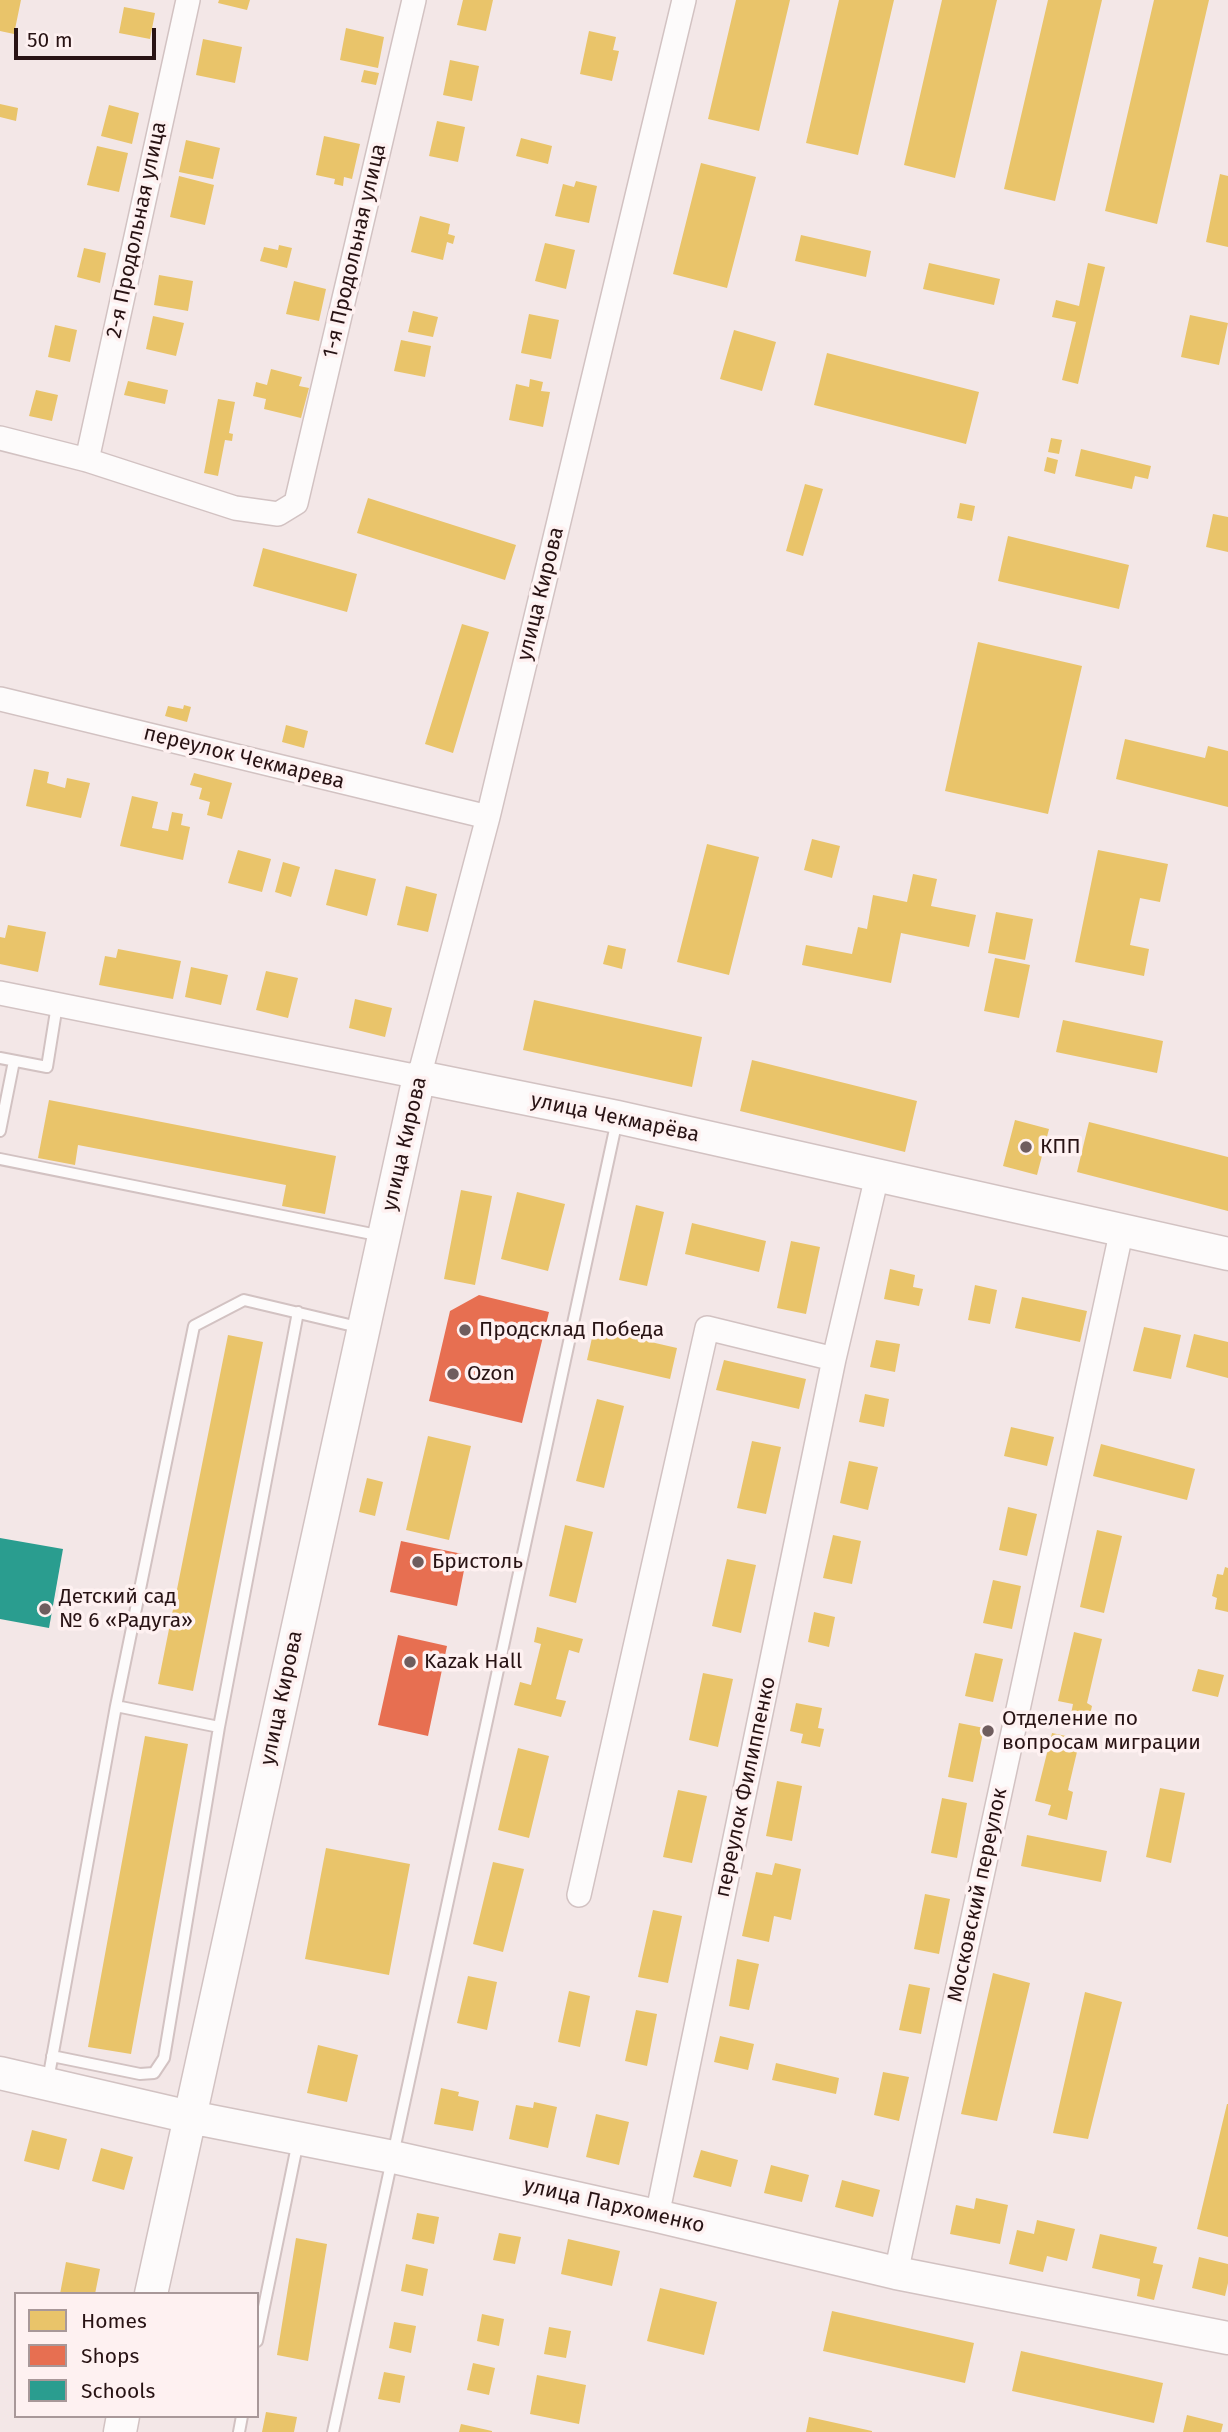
<!DOCTYPE html>
<meta charset="utf-8">
<style>
body{margin:0}
#map{position:relative;width:1228px;height:2432px;overflow:hidden;background:#f3e7e7;font-family:"Fira Sans",sans-serif}
canvas{display:block}
.legend{position:absolute;left:14px;top:2292px;width:245px;height:126px;box-sizing:border-box;background:#fef1f1;border:2px solid #a89899;margin:0;padding:9px 12px;list-style:none;font-size:21px;color:#281314}
.legend li{display:flex;align-items:center;gap:14px;height:35px}
.legend b{width:35px;border:2px solid #a89899}
.scale{position:absolute;left:14px;top:28px;width:142px;height:32px;box-sizing:border-box;border:4px solid #281314;border-top:0;padding-left:9px;font-size:21px;line-height:24px;white-space:nowrap;color:#281314;-webkit-text-stroke:5px #fef1f1;paint-order:stroke}
</style>
<div id="map">
<canvas width="1228" height="2432"></canvas>
<ul class="legend">
<li><b style="height:19px;background:#e9c46a"></b>Homes</li>
<li><b style="height:19px;background:#e76f51"></b>Shops</li>
<li><b style="height:19px;background:#2a9d8f"></b>Schools</li>
</ul>
<div class="scale">50 m</div>
</div>
<script>
const ctx = document.querySelector('canvas').getContext('2d');
ctx.lineJoin = 'round';
function fill(path, color) {
  ctx.fillStyle = color;
  ctx.fill(path, 'evenodd');
}
function stroke(path, color, width, dash) {
  ctx.strokeStyle = color;
  ctx.lineWidth = width;
  ctx.lineCap = dash ? 'butt' : 'round';
  ctx.setLineDash(dash || []);
  ctx.stroke(path);
}
function label(font, color, halo, rows, align = 'center') {
  ctx.font = font + ' "Fira Sans",sans-serif';
  ctx.lineWidth = 7;
  ctx.setLineDash([]);
  ctx.textBaseline = 'middle';
  ctx.strokeStyle = halo;
  ctx.fillStyle = color;
  for (const [text, x, y, turn = 0] of rows) {
    ctx.save();
    ctx.translate(x, y);
    ctx.rotate((+turn || 0) * Math.PI / 180);
    ctx.textAlign = isNaN(turn) ? turn : align;
    if (halo) ctx.strokeText(text, 0, 0);
    ctx.fillText(text, 0, 0);
    ctx.restore();
  }
}
fill(new Path2D(`
 M0,0H21L14,34L0,31Z
 M219,0H250L247,10L218,3Z
 M463,0H493L486,31L457,25Z
 M736,0H790L759,131L708,119Z
 M839,0H894L858,155L806,143Z
 M942,0H997L955,178L904,165Z
 M1048,0H1102L1055,201L1004,189Z
 M1154,0H1209L1157,224L1105,211Z
 M124,7L155,13L150,39L119,33Z
 M346,28L384,37L378,68L340,60Z
 M589,31L616,37L613,50L619,51L612,81L580,74Z
 M203,39L242,47L235,83L196,75Z
 M450,60L479,66L472,101L443,95Z
 M364,70L379,73L376,85L361,82Z
 M0,104L18,108L16,121L0,117Z
 M109,105L139,113L132,144L101,136Z
 M437,121L465,127L458,162L429,156Z
 M324,136L360,144L352,179L344,177L343,186L334,184L335,179L316,175Z
 M521,138L552,146L548,164L516,156Z
 M186,140L220,148L213,179L179,172Z
 M97,146L128,153L119,192L87,185Z
 M701,163L756,177L727,288L673,274Z
 M1220,174L1228,176V247L1206,242Z
 M179,176L214,185L205,225L170,217Z
 M576,181L597,186L589,223L555,216L563,184L574,187Z
 M420,216L450,224L448,234L455,236L453,244L447,242L443,260L411,252Z
 M801,235L871,251L866,277L795,261Z
 M545,243L575,250L566,289L535,281Z
 M279,245L292,248L287,268L260,261L264,247L278,250Z
 M84,248L106,253L100,283L77,277Z
 M929,263L1000,279L994,305L923,289Z
 M1088,263L1105,267L1078,384L1062,380L1076,322L1052,317L1056,300L1079,306Z
 M159,275L193,281L188,311L154,305Z
 M294,281L326,289L319,321L286,314Z
 M413,311L438,317L433,337L408,332Z
 M529,314L559,320L551,359L521,353Z
 M1190,315L1228,323L1219,365L1181,357Z
 M153,316L184,323L176,356L146,349Z
 M55,325L77,330L70,362L48,357Z
 M734,330L776,342L762,391L720,379Z
 M401,340L431,346L425,377L394,371Z
 M827,353L979,392L966,444L814,405Z
 M271,369L302,377L299,386L309,388L301,418L264,409L266,399L253,396L256,382L267,385Z
 M530,379L543,382L541,391L550,392L543,427L509,420L516,384L529,387Z
 M128,381L168,390L165,404L124,395Z
 M36,390L58,395L52,421L29,416Z
 M218,399L235,402L229,433L233,434L232,441L225,440L218,476L204,473Z
 M1051,438L1062,440L1059,454L1048,452Z
 M1081,449L1151,466L1148,479L1135,476L1132,489L1075,476Z
 M1047,457L1058,460L1055,474L1044,471Z
 M805,484L823,489L803,556L786,551Z
 M368,498L516,545L505,580L357,533Z
 M960,503L975,506L972,521L957,518Z
 M1213,514L1228,517V552L1206,547Z
 M1008,536L1129,565L1119,609L998,581Z
 M263,548L357,574L347,612L253,586Z
 M462,624L489,632L453,753L425,744Z
 M978,642L1082,666L1048,814L945,791Z
 M184,705L191,707L187,722L165,716L168,706L183,709Z
 M286,725L308,731L304,748L282,742Z
 M1125,739L1205,758L1208,746L1228,751V807L1116,779Z
 M34,769L49,772L47,783L65,788L67,778L90,783L81,818L26,806Z
 M194,773L232,783L222,819L207,815L210,802L199,799L202,788L190,785Z
 M132,796L158,802L152,828L168,831L172,812L183,814L181,825L190,827L183,860L120,846Z
 M812,839L840,846L832,878L804,870Z
 M707,844L759,857L729,975L677,962Z
 M238,850L271,859L262,892L228,883Z
 M1098,850L1168,864L1160,902L1140,898L1130,945L1149,949L1144,976L1075,962Z
 M283,862L300,867L291,897L275,892Z
 M335,869L376,879L367,916L326,905Z
 M913,874L937,879L931,906L976,915L969,947L901,933L891,983L802,965L806,945L852,954L858,927L867,929L873,895L907,902Z
 M406,886L437,894L428,932L397,925Z
 M996,912L1033,919L1025,960L988,953Z
 M8,925L46,932L38,972L0,964V937L5,938Z
 M608,945L626,949L622,969L603,964Z
 M118,949L181,961L173,999L99,985L105,956L116,958Z
 M995,958L1030,965L1019,1018L984,1011Z
 M191,967L228,975L221,1005L185,997Z
 M266,971L298,978L288,1018L256,1010Z
 M355,999L392,1008L385,1037L349,1028Z
 M534,1000L702,1037L692,1087L523,1050Z
 M1063,1020L1163,1041L1157,1073L1056,1052Z
 M752,1060L917,1101L905,1152L740,1111Z
 M49,1100L336,1156L325,1214L282,1206L286,1185L78,1145L75,1165L38,1158Z
 M1015,1120L1049,1129L1037,1175L1003,1166Z
 M1089,1122L1228,1157V1211L1077,1172Z
 M461,1190L492,1196L475,1285L444,1279Z
 M517,1192L565,1204L548,1271L501,1259Z
 M636,1205L664,1212L647,1286L619,1280Z
 M692,1223L766,1241L759,1272L685,1254Z
 M791,1241L820,1247L806,1314L777,1308Z
 M890,1269L915,1275L913,1287L923,1289L919,1306L884,1299Z
 M975,1285L997,1290L990,1324L968,1320Z
 M1022,1297L1087,1311L1080,1342L1015,1328Z
 M1144,1327L1181,1335L1171,1379L1133,1371Z
 M594,1329L677,1348L670,1379L587,1360Z
 M1194,1334L1228,1342V1378L1186,1367Z
 M228,1335L263,1342L193,1691L158,1684Z
 M876,1340L900,1344L895,1372L870,1367Z
 M724,1360L806,1379L799,1409L716,1390Z
 M865,1394L889,1399L884,1427L859,1422Z
 M597,1399L624,1406L604,1488L576,1481Z
 M1011,1427L1054,1437L1047,1466L1004,1456Z
 M428,1436L471,1446L449,1540L406,1530Z
 M752,1441L781,1447L766,1514L737,1508Z
 M1101,1444L1195,1469L1187,1500L1093,1476Z
 M849,1461L878,1467L868,1510L840,1503Z
 M367,1478L383,1482L375,1516L359,1512Z
 M1008,1507L1037,1514L1027,1556L999,1550Z
 M565,1525L593,1532L576,1603L549,1596Z
 M1097,1530L1122,1536L1104,1613L1080,1607Z
 M833,1535L861,1541L852,1584L823,1578Z
 M727,1559L756,1565L741,1633L712,1626Z
 M1225,1567L1228,1568V1612L1215,1609L1217,1598L1212,1596L1217,1574L1223,1575Z
 M993,1580L1021,1586L1012,1629L983,1623Z
 M814,1612L835,1617L829,1647L808,1642Z
 M537,1627L583,1639L579,1653L569,1650L556,1699L566,1701L561,1717L514,1705L520,1682L531,1685L541,1644L534,1642Z
 M1074,1632L1102,1639L1087,1703L1092,1706L1089,1719L1071,1714L1073,1704L1058,1701Z
 M975,1653L1003,1659L993,1702L965,1696Z
 M1198,1669L1224,1675L1218,1697L1192,1691Z
 M703,1673L733,1679L718,1747L689,1740Z
 M796,1703L822,1708L818,1728L824,1729L820,1747L801,1743L803,1734L790,1731Z
 M959,1723L984,1728L973,1782L948,1777Z
 M1052,1733L1080,1739L1068,1790L1073,1792L1067,1820L1048,1815L1051,1805L1035,1801Z
 M145,1736L188,1744L131,2054L88,2047Z
 M518,1748L549,1756L529,1838L498,1830Z
 M777,1781L802,1786L792,1841L766,1836Z
 M1160,1788L1185,1793L1171,1863L1146,1857Z
 M678,1790L707,1796L692,1863L663,1857Z
 M942,1798L967,1803L957,1858L931,1853Z
 M1027,1835L1107,1851L1101,1882L1021,1866Z
 M326,1848L410,1864L389,1975L305,1959Z
 M493,1862L524,1869L503,1952L473,1944Z
 M775,1863L801,1869L791,1920L774,1916L769,1942L742,1936L756,1872L772,1875Z
 M925,1894L950,1899L939,1954L914,1949Z
 M653,1910L682,1916L668,1983L638,1977Z
 M737,1959L759,1964L749,2010L729,2006Z
 M993,1973L1030,1983L997,2121L961,2114Z
 M468,1976L497,1982L487,2030L457,2023Z
 M909,1984L930,1988L921,2034L899,2030Z
 M569,1991L590,1996L580,2047L558,2042Z
 M1085,1992L1122,2002L1088,2139L1053,2133Z
 M636,2010L657,2014L647,2066L625,2061Z
 M720,2036L754,2044L748,2070L714,2062Z
 M318,2045L358,2055L347,2102L307,2093Z
 M776,2063L839,2078L836,2094L772,2080Z
 M883,2072L909,2077L899,2121L874,2115Z
 M441,2088L459,2092L458,2096L479,2101L473,2131L434,2124Z
 M534,2102L557,2107L548,2148L509,2139L516,2105L533,2108Z
 M1227,2104H1228V2237L1197,2229Z
 M596,2114L629,2122L619,2165L586,2157Z
 M32,2130L67,2139L59,2170L24,2161Z
 M101,2148L133,2157L124,2190L92,2181Z
 M701,2150L738,2160L731,2187L693,2177Z
 M771,2165L809,2175L802,2202L764,2193Z
 M842,2180L880,2190L873,2217L835,2207Z
 M976,2198L1008,2205L1000,2244L950,2234L956,2205L974,2209Z
 M417,2213L439,2217L434,2244L412,2239Z
 M1037,2220L1075,2229L1067,2261L1047,2256L1043,2272L1009,2264L1017,2230L1034,2234Z
 M499,2233L521,2237L515,2264L493,2260Z
 M1100,2234L1157,2247L1153,2263L1163,2265L1154,2300L1137,2296L1140,2279L1092,2268Z
 M296,2238L327,2244L308,2361L277,2355Z
 M568,2239L620,2251L612,2286L561,2274Z
 M1199,2257L1228,2264V2283L1225,2296L1192,2288Z
 M66,2262L100,2269L95,2294H60Z
 M406,2264L428,2269L423,2296L401,2291Z
 M660,2288L717,2302L704,2355L647,2341Z
 M832,2311L974,2343L965,2383L823,2351Z
 M482,2314L504,2319L499,2346L477,2341Z
 M394,2322L416,2326L411,2353L389,2348Z
 M549,2327L571,2331L566,2358L544,2354Z
 M1021,2351L1163,2383L1154,2423L1012,2391Z
 M473,2363L495,2368L489,2395L467,2390Z
 M384,2372L405,2376L400,2403L378,2399Z
 M537,2375L586,2385L579,2424L530,2414Z
 M266,2412L297,2417L294,2432H262Z
 M1187,2415L1223,2424L1221,2432H1183Z
 M809,2417L872,2431V2432H806Z
 M461,2424L492,2431V2432H459Z`), '#e9c46a');
fill(new Path2D(`
 M479,1295L549,1312L522,1423L429,1401L450,1311Z
 M401,1541L467,1555L457,1606L390,1592Z
 M398,1635L447,1646L428,1736L378,1725Z`), '#e76f51');
fill(new Path2D(`
 M0,1538L63,1549L49,1628L0,1619Z`), '#2a9d8f');
const lane = new Path2D(`
 M0,1058L47,1067L57,1005
 M0,1131L14,1061
 M0,1159L382,1236
 M116,1706L219,1727L298,1312
 M52,2056L140,2074L154,2073L164,2058L219,1727
 M48,2080L116,1706L194,1326L244,1300L362,1328
 M257,2341L298,2141
 M239,2432L242,2416
 M333,2432L617,1120`);
const street = new Path2D(`
 M0,438L87,460L235,508L278,514L296,503L414,0
 M87,460L188,0
 M0,699L488,817
 M0,993L419,1077L488,817L684,0
 M579,1895L707,1328L834,1359
 M657,2216L834,1359L877,1176
 M896,2273L1122,1229`);
const secondary = new Path2D(`
 M0,2073L190,2117L393,2157L657,2216L896,2273L1228,2338
 M151,2294L419,1077L617,1117L1228,1254
 M120,2432L123,2416`);
stroke(lane, '#d2c2c2', 14);
stroke(street, '#d2c2c2', 26);
stroke(secondary, '#d2c2c2', 35);
stroke(lane, '#fdfbfb', 10);
stroke(street, '#fdfbfb', 23);
stroke(secondary, '#fdfbfb', 32);
for (const [x, y, r, color] of [
 [1026,1147,7,"#6f5d5e"],
 [465,1330,7,"#6f5d5e"],
 [453,1374,7,"#6f5d5e"],
 [418,1562,7,"#6f5d5e"],
 [45,1609,7,"#6f5d5e"],
 [410,1662,7,"#6f5d5e"],
 [988,1731,7,"#6f5d5e"]
]) {
  const dot = new Path2D();
  dot.arc(x, y, r, 0, 2 * Math.PI);
  ctx.fillStyle = color;
  ctx.fill(dot);
  stroke(dot, '#fef1f1', 2.5);
}
label('21px', '#281314', '#fef1f1', [
 ["2-я Продольная улица",137,230,-78],
 ["1-я Продольная улица",355,251,-77],
 ["улица Кирова",541,594,-76],
 ["переулок Чекмарева",244,758,14],
 ["улица Чекмарёва",615,1118,12],
 ["улица Кирова",405,1144,-77],
 ["улица Кирова",282,1698,-78],
 ["переулок Филиппенко",746,1787,-78],
 ["Московский переулок",978,1895,-78],
 ["улица Пархоменко",614,2206,13]
]);
label('21px', '#281314', '#fef1f1', [
 ["КПП",1040,1147],
 ["Продсклад Победа",479,1330],
 ["Ozon",467,1374],
 ["Бристоль",432,1562],
 ["Детский сад",59,1597],
 ["№ 6 «Радуга»",59,1621],
 ["Kazak Hall",424,1662],
 ["Отделение по",1002,1719],
 ["вопросам миграции",1002,1743]
], 'left');
</script>
